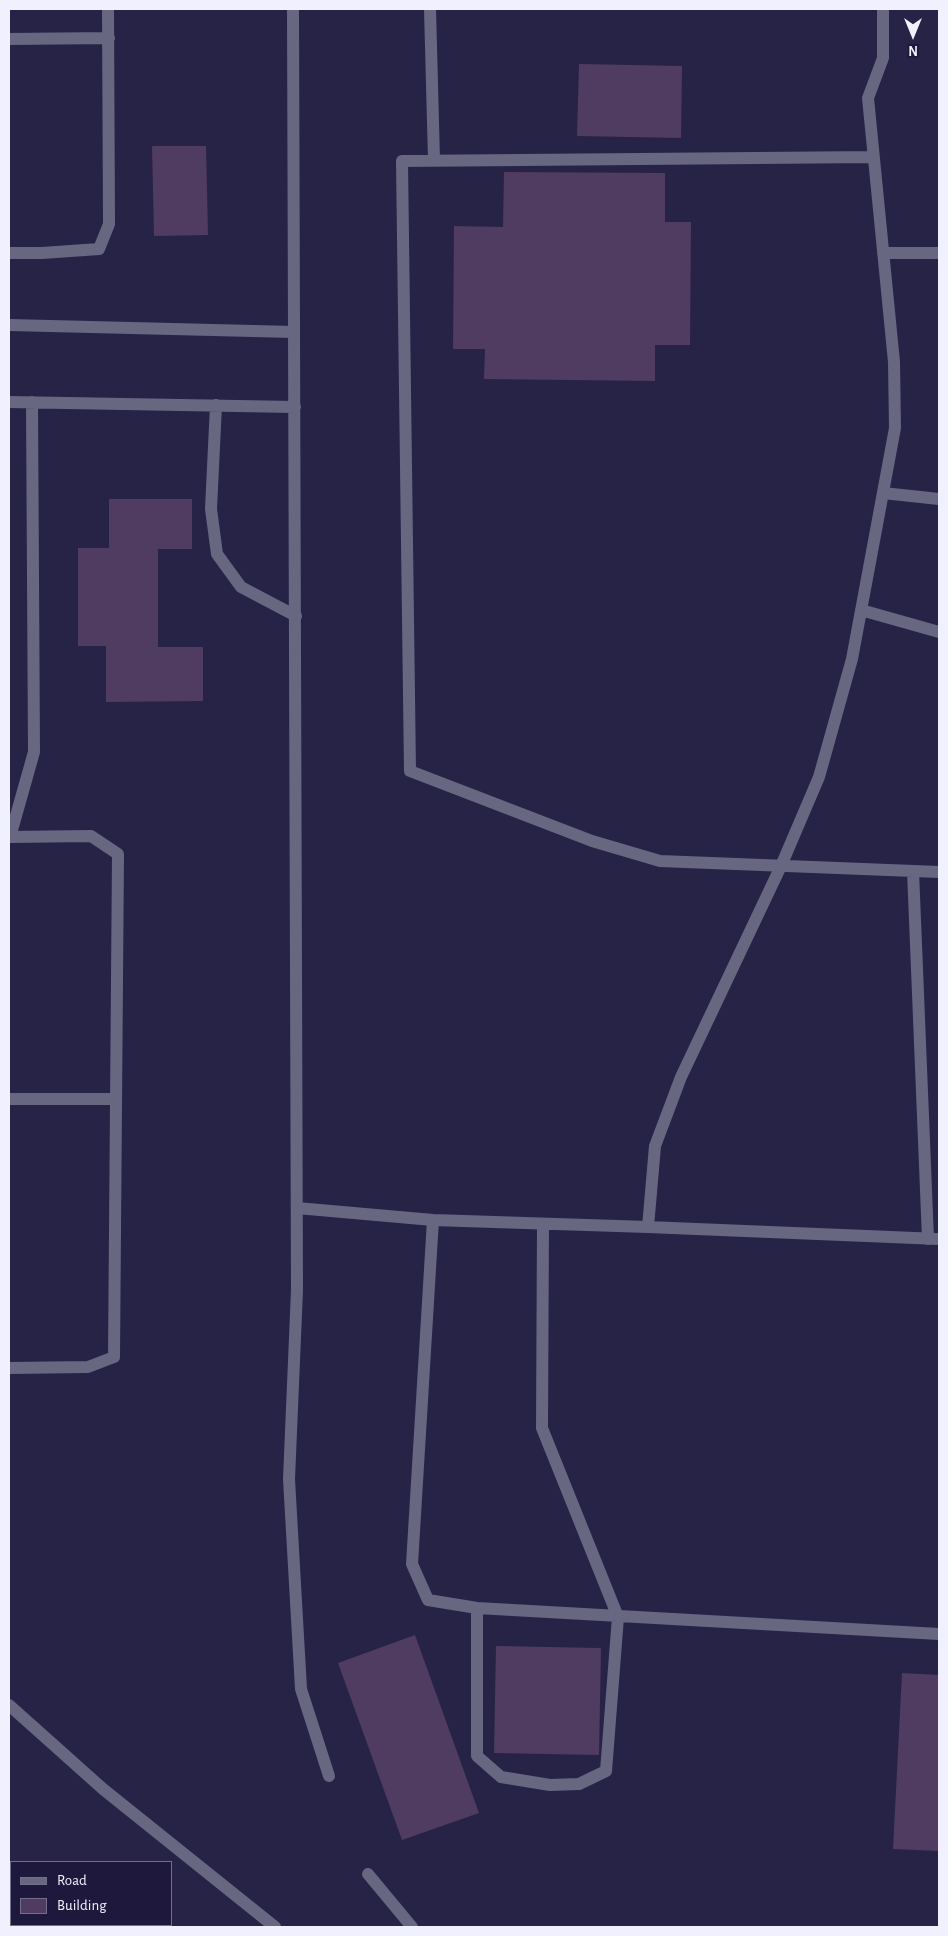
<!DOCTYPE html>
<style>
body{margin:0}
#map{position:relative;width:948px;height:1936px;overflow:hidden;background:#272347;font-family:"Alegreya Sans",sans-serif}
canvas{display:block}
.frame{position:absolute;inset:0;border:10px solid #f0f0fe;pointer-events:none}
.legend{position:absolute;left:10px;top:1861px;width:162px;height:65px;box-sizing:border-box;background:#1e193c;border:1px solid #726f8a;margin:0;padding:6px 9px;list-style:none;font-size:15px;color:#f0f0fe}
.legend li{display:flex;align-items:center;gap:10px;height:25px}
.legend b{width:25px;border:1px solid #726f8a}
.north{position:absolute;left:888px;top:10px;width:50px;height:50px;-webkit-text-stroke:4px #1e193c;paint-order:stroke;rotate:180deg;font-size:14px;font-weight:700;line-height:20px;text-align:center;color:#f0f0fe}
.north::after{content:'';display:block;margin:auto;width:18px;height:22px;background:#f0f0fe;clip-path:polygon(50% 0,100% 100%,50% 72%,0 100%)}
</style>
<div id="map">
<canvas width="948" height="1936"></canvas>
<div class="frame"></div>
<ul class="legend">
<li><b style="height:6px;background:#686782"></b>Road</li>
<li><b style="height:14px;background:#4f3c60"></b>Building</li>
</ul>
<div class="north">N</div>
</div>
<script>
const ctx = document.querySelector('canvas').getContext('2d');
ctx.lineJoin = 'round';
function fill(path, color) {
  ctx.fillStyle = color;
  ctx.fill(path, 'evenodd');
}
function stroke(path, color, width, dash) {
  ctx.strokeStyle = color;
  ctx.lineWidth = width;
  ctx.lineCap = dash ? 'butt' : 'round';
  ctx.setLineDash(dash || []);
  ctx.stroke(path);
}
fill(new Path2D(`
 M579,64L682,66L681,138L577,136Z
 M152,146H206L208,235L154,236Z
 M504,172L665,173V222H691L690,345H655V381L484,379L485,349H453L454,226L503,227Z
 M109,499H192V549H158V647H203V701L106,702V646H78V548H109Z
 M415,1635L479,1813L402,1840L338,1663Z
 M496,1646L601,1648L599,1755L494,1753Z
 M902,1673L939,1675V1851L893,1849Z`), '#4f3c60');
stroke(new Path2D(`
 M293,9L297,1290L289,1479L301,1689L329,1776
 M430,9L434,160
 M9,39L109,38
 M874,157L402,161L410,771L592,841L660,861L939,872
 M9,253H42L99,249L109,224L108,9
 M883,253H939
 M9,325L294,332
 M9,402L295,407
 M216,405L211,509L217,554L241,587L296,616
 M883,493L939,499
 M861,610L939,632
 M9,837L91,836L118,854L114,1357L88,1367L9,1368
 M10,837L34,752L32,402
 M913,871L928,1239
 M9,1099H116
 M297,1208L433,1220L648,1227L939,1239
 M433,1220L412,1564L428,1600L477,1608L939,1634
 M648,1227L655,1146L681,1077L781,866L819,777L852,659L895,428L894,362L868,98L883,58V9
 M477,1608V1756L501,1777L550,1785L579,1784L606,1771L618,1617L542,1428L543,1224
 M368,1874L412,1927`), '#686782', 12);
stroke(new Path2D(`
 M9,1705L103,1789L275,1927`), '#686782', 12);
</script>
